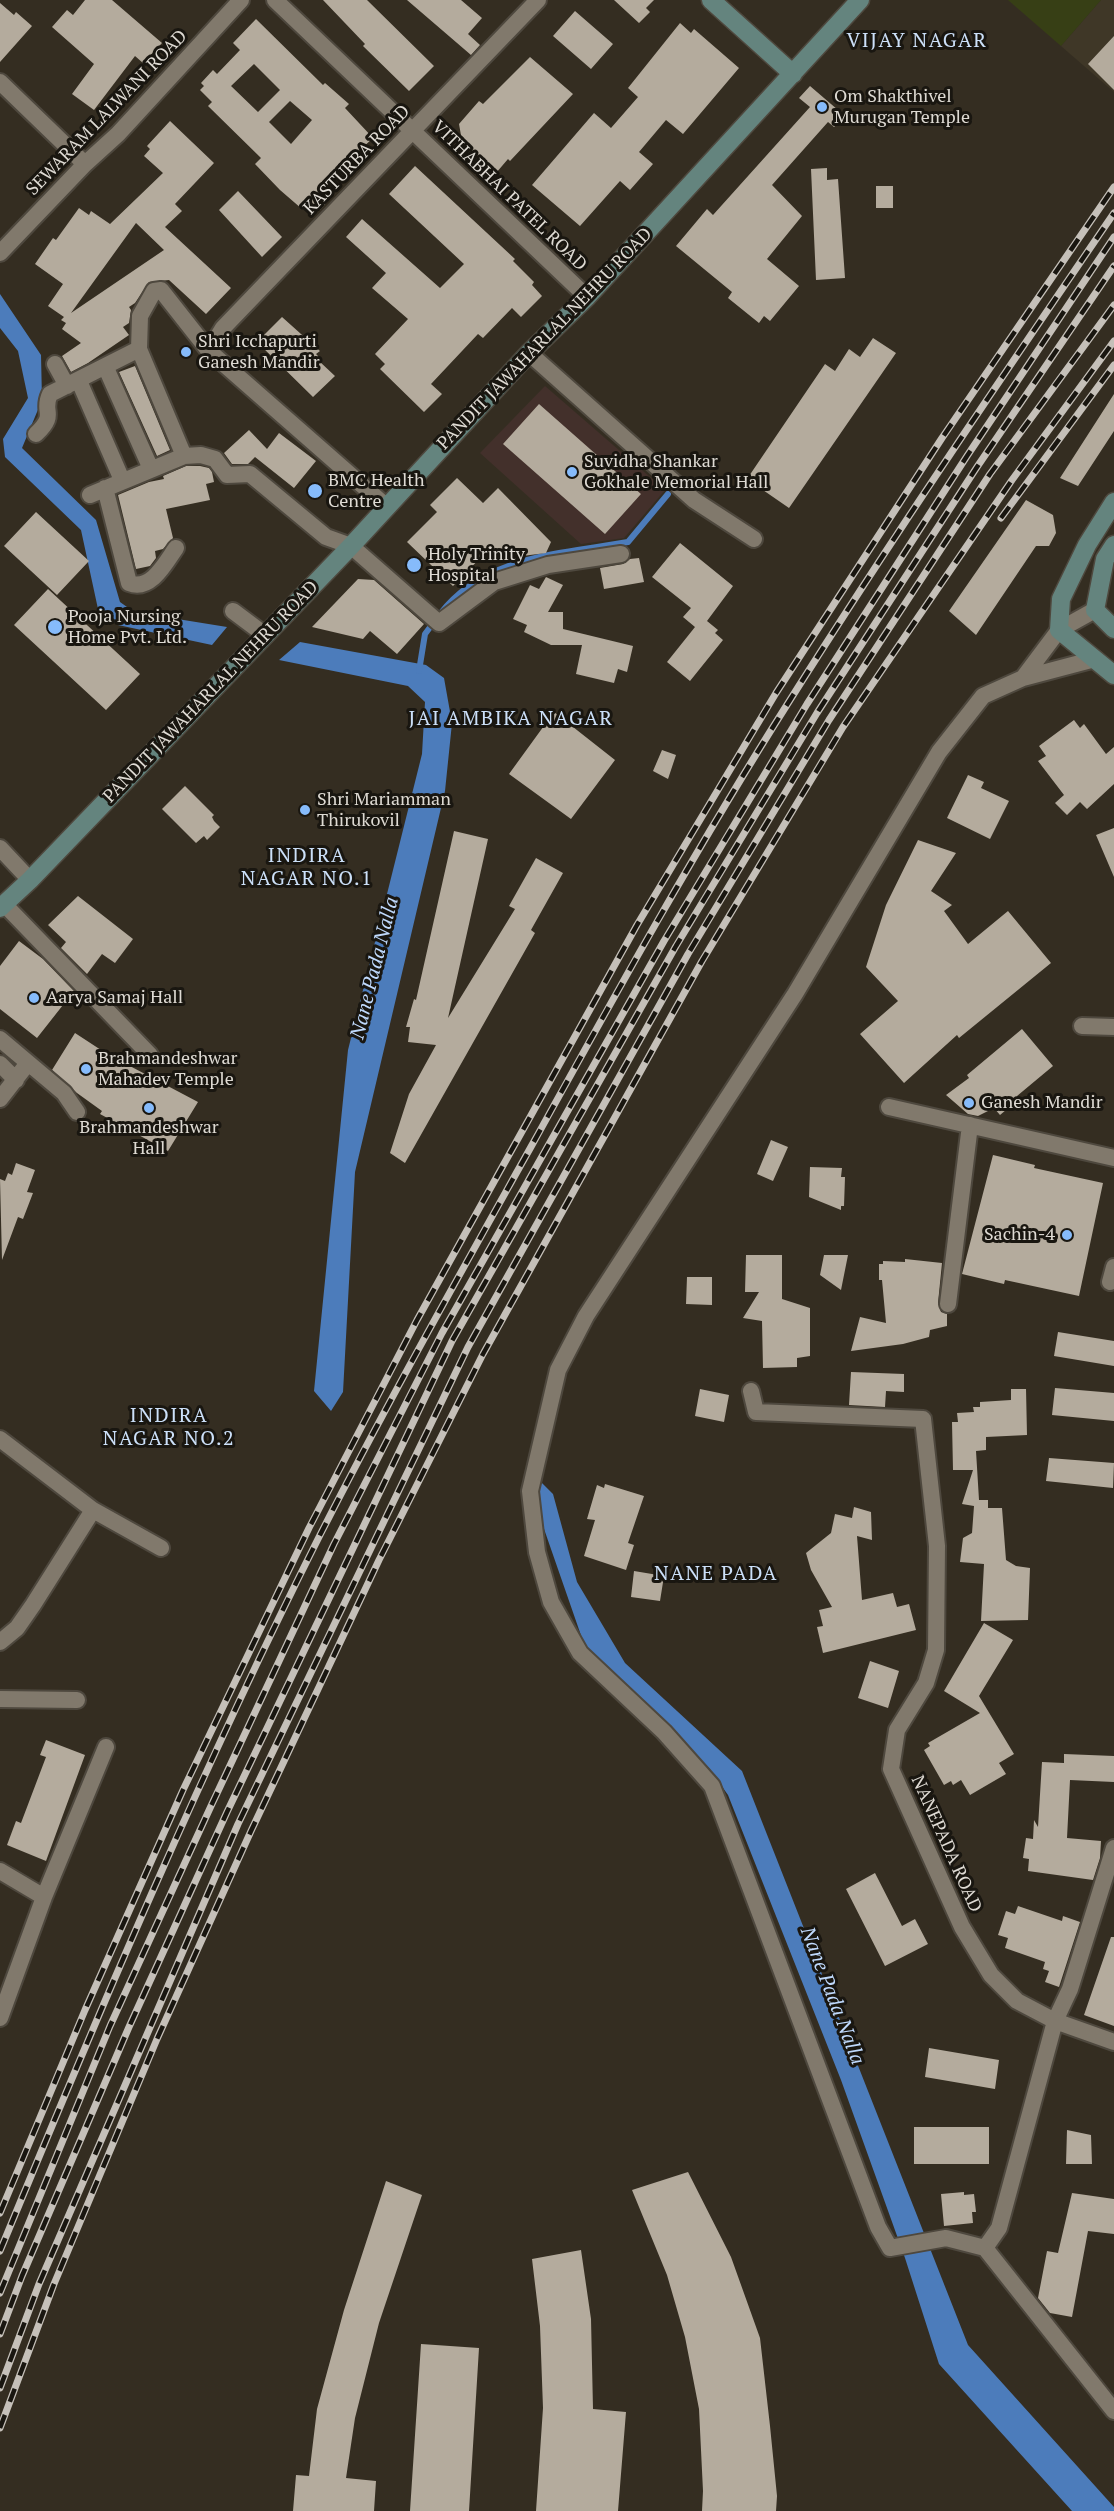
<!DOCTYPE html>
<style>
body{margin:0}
canvas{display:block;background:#342d21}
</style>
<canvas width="1114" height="2511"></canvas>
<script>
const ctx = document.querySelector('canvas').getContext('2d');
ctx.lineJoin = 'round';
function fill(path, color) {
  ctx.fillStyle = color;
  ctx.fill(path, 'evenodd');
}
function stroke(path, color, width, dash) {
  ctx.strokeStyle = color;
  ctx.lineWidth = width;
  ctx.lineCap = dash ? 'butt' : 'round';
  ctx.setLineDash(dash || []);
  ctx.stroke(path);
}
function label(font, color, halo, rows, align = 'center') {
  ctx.font = font + ' "PT Serif",serif';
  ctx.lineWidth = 6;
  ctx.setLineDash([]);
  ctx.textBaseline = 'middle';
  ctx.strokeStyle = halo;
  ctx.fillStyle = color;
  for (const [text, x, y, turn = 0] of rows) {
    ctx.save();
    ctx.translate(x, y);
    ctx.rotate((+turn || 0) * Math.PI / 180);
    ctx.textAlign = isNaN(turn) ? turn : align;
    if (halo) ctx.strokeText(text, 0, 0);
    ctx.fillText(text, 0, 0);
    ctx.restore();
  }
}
fill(new Path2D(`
 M545,386L665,490L624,538L581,544L480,453Z`), '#43302b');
fill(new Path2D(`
 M1101,0H1114V92L1061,46Z`), '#3f3727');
fill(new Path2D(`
 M1008,0H1101L1061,46Z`), '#373f15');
fill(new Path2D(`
 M0,294L41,355L42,400L22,448L96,520L120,602L134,612L227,627L212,645L118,625L98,609L81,530L5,457L3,439L28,398L18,351L0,328Z
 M300,642L426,665L444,678L452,723L445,791L355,1172L343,1392L331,1411L314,1391L348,1050L422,754L425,702L408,686L279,660Z
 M541,1482L553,1494L577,1582L625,1663L742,1771L968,2345L1114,2507V2511H1072L939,2364L905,2258L841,2080L728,1795L709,1768L584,1644L535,1503Z`), '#4c7cbb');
stroke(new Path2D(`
 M440,614C485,555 562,554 628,542L668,494
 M419,671L425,634L434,622`), '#4c7cbb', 6);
fill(new Path2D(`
 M85,0H112L162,43L143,63L135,56L94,110L72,94L94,64L52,27L67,10L73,15Z
 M323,0H367L434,66L409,91L363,46L365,44Z
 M407,0H461L482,18L468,34L480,45L471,55Z
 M614,0H654L646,8L650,12L639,23Z
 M0,3L14,15L16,12L32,26L0,62Z
 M575,11L613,44L591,69L553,36Z
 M256,19L323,85L325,83L349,104L345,108L373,138L349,160L346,158L323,184L334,194L320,210L309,200L302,209L280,190L255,164L261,158L208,106L212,102L200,90L204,86L201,83L213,70L217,74L240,50L233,43ZM254,64L280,90L258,112L231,86ZM290,101L312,120L291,144L269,122Z
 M680,23L691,33L694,29L739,68L683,134L666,120L639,152L653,164L630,190L620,181L580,226L532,185L594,113L611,128L638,97L628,88Z
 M1114,36V90L1088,64Z
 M530,57L573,94L510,161L508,159L496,173L462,141L459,124L479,101L483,104Z
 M810,86L845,116L834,127L828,122L772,185L802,216L767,259L799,286L770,321L764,316L759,323L728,298L732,292L676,246L707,209L713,215L810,107L799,98Z
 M170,121L214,163L175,204L182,211L165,227L231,288L206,314L169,280L149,282L135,303L129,307L131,310L129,323L123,327L129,335L88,363L71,372L62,356L81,343L62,329L66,323L61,320L64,317L48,306L63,284L35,264L53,238L56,240L79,208L89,215L91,211L110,224L163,173L144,156L150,149L147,146ZM136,223L164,250L71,313Z
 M415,166L515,259L513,261L534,282L532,285L542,296L521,317L512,308L483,338L478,334L431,384L442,394L424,412L380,369L385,364L375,354L408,319L372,288L386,273L346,237L362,219L440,288L464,264L389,194Z
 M827,168V180L838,179L845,278L816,280L811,169Z
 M876,186H893V208H876Z
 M238,191L282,237L262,257L219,210Z
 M282,317L320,351L316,354L321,359L319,361L335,376L313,397L257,342Z
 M873,338L896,353L789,508L747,479L825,364L835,371L849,349L860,357Z
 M135,366L170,450L157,456L119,372Z
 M1114,394V431L1078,486L1060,478Z
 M539,404L641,494L605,534L503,444Z
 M249,430L267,449L279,433L316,461L294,488L255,457L248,464H232L224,453Z
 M186,466H200L209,468L212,472L214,482L206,484L210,500L166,509L173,538L163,549L155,551L156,558L150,566L136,569L118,495L149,482L164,479L163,476Z
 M457,478L483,503L498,488L551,542L546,553L514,557L486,552L453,586L407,542L437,512L430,505Z
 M1026,500L1053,515L1056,533L1049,546H1036L976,635L949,611Z
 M36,512L89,561L57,595L4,546Z
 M680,543L733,586L707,621L718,630L715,633L723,640L690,681L667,662L695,627L683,617L691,608L652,577Z
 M639,558L644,582L604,589L600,568L623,564L630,559Z
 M546,577L563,585L548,612H563V629L633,646L627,672L618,669L614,683L576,674L582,645H551L524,632L527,625L513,619L530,585L539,589Z
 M358,579L374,580L424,624L397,654L370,631L363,639L312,627Z
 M48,589L140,674L106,710L14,625Z
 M554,712L615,760L571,819L509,774Z
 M1074,720L1080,728L1084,724L1106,754L1114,747V784L1087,809L1080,802L1067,815L1055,803L1064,795L1038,761L1046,756L1039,746Z
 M662,750L676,755L668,779L653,771Z
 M968,775L984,782L981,788L1009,801L990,839L947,818Z
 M185,786L214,815L212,817L214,821L220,827L207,840L204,836L196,843L162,809Z
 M1114,828V877L1096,835Z
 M454,831L488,839L448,1018L515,909L509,906L536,858L563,873L531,930L535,933L405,1163L390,1153L409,1094L436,1045L408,1042L410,1027H406L414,999L416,1000Z
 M918,840L956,853L931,891L952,905L944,911L968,944L1008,911L1051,963L959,1038L957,1035L904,1083L860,1034L898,1001L866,967L886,905Z
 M78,896L133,939L115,963L102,954L87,974L61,948L66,942L48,925Z
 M19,941L43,959L74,991L37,1038L0,1009V966Z
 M1022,1029L1053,1066L1017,1096L1019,1099L1000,1115L994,1108L978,1116L968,1114L946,1095L969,1078L967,1075Z
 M75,1033L127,1067L128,1065L198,1102L168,1151L100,1114L102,1111L77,1093L52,1070Z
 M771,1140L788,1147L773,1181L757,1174Z
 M993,1155L1035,1165L1034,1168L1103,1183L1079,1296L1005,1280L1004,1284L962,1274Z
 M16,1163L35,1170L27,1192L33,1193L23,1219L18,1217L2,1260L0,1179L5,1181L8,1173L12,1175Z
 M810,1167L842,1168L841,1177H845L844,1206H841V1210L809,1197Z
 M746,1255H782V1299L810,1308V1356L797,1358V1367L763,1368L762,1321L743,1318L759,1292H745Z
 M824,1255H848L841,1290L820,1275Z
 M905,1259L942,1263L938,1303L941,1312L947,1314V1326L930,1330L929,1337L903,1344L851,1351L860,1317L886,1323L882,1280H879V1264H883V1261L905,1262Z
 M687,1277H712V1305L686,1304Z
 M1058,1332L1114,1341V1366L1054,1356Z
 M851,1372L904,1374V1392L886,1391L885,1407L849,1405Z
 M1055,1388L1114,1393V1421L1052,1415Z
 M700,1389L729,1395L724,1422L695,1416Z
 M1011,1389H1026L1027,1435L986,1437V1450L976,1451L979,1500H988V1508H1002L1006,1560L1016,1566L1030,1568L1028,1620L981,1621L984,1564L960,1562L963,1538L972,1533L974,1506L962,1504L973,1470H953L952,1422H958L957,1413L974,1412L973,1407H980V1402L1011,1400Z
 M1049,1458L1114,1463L1113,1488L1046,1481Z
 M605,1484L644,1496L628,1543L634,1545L626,1570L584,1556L595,1520L587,1519L597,1485L604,1488Z
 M854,1507L871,1512L872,1540L857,1536L862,1600L893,1593L897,1607L909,1604L916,1630L823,1653L817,1627L823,1626L819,1610L832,1607L811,1570L806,1553L831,1533L835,1514L852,1518Z
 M634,1571L664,1576L660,1601L631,1597Z
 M984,1623L1013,1640L979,1696L1014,1754L999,1763L1006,1774L970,1795L961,1780L953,1785L951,1781L944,1785L924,1750L930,1746L928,1743L980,1713L944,1691Z
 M870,1661L899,1671L888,1708L858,1698Z
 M46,1740L85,1755L46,1861L7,1845L16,1821L21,1823L46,1757L40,1755Z
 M1064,1754L1114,1756V1782L1070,1780L1067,1838L1101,1841L1100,1858L1093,1880L1028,1871L1029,1859L1023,1858L1026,1838L1033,1839L1034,1820L1038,1827L1042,1762L1064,1763Z
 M875,1873L902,1926L915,1919L928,1944L885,1966L846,1889Z
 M1018,1906L1062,1921L1063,1916L1080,1922L1059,1987L1045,1982L1049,1971L1043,1969L1045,1962L1005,1948L1008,1938L998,1935L1006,1911L1015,1914Z
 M1111,1937H1114V2026L1084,2015Z
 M929,2048L999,2060L995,2089L925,2077Z
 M914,2127H989V2164H914Z
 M1067,2130L1091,2135L1092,2164H1066Z
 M688,2172L731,2257L760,2338L770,2426L777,2496L776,2511H702L703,2491L699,2409L685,2337L667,2275L632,2190Z
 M386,2181L422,2195L379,2323L355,2418L346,2478L376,2481L374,2511H293L296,2475L309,2476L317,2409L344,2310Z
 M964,2192V2195L974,2194L976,2212H972L973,2223L944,2226L941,2194Z
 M1072,2193L1114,2199V2234L1088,2231L1072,2317L1050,2313L1038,2298L1047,2251L1058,2253Z
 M581,2250L591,2319L593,2409L626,2412L618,2511H536L543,2408L540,2326L532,2259Z
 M421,2344L479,2348L469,2511H410Z`), '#b4ab9d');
const street = new Path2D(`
 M275,0L587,297
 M0,82L85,164
 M0,253L85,164L118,134L241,0
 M139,349L184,456
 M209,351L223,328L538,0
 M529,353L694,500L754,539
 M55,364L67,386
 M106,368L151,469
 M79,381L122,480
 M36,434C58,413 41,413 50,394L139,349L140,316L154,291L161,290L209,351L387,507
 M105,488L129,583C151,592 166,562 176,548
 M90,495L184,456L201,455L215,459L227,475L250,474L326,537L351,546L439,623L494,582L548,565L621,554
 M233,611L265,635
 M1095,659L1023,678L983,696L939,752L795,994L586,1316L558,1370L530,1491L537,1552L551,1602L580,1653L664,1732L712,1786L878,2227L890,2248L946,2238L985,2248L999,2228L1055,2021L1070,1989L1114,1848
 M1023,678L1059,630L1095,610
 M0,848L30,880
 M4,904L150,1055
 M1082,1026L1114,1027
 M0,1039L64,1093L77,1112
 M0,1064L16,1080
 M0,1099L28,1063
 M889,1107L1114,1158
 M1110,1282L1114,1267
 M948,1304L970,1125
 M751,1391L756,1412L923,1419L937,1546L936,1650L926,1683L897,1730L891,1769L962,1927L991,1975L1017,2001L1055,2021L1114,2042
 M0,1439L93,1510L161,1548
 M0,1642L17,1628L33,1605L93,1510
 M0,1699L77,1700
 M0,1871L44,1897L0,2018
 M44,1897L106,1747
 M985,2248L1114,2411`);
const secondary = new Path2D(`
 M711,0L793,74
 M1114,502L1087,545L1061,599L1059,630L1114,675
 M1114,545L1105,559L1095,610L1114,629
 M0,908L30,880L351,546L529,353L587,297L860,0`);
stroke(street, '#4e483e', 20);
stroke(secondary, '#4e483e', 21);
stroke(street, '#81796c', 16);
stroke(secondary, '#64847e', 18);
const rail = new Path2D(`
 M1001,518L1114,365
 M0,2213L85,2010L183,1790L309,1528L417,1320L637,925L776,693L942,438L1114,187
 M0,2251C100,2009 202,1769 320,1535C387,1403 460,1274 532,1145C615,995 698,845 790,700C894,535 1004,374 1114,213
 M0,2293L110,2026L211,1806L334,1544L442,1333L664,941L807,704L967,456L1114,237
 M0,2334L22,2276L129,2027L227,1812L452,1341L676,946L817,713L977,467L1114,266
 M0,2388L39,2284L238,1824L468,1347L688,954L829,720L990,474L1114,305
 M0,2428L54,2284L157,2039L251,1831L379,1560L483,1354L702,961L843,727L1012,480L1114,341`);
stroke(rail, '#c5c0b9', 7);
stroke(rail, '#191610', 4.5, [14]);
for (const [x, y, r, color] of [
 [822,107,6,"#86bbfb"],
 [186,352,6,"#86bbfb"],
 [572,472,6,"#86bbfb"],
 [315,491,8,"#86bbfb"],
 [414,565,8,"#86bbfb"],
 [55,627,8,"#86bbfb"],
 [305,810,6,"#86bbfb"],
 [34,998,6,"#86bbfb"],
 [86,1069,6,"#86bbfb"],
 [969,1103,6,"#86bbfb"],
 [149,1108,6,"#86bbfb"],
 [1067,1235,6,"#86bbfb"]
]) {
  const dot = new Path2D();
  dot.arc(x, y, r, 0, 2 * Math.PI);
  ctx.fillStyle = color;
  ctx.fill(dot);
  stroke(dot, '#191610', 2);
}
label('18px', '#dedad3', '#191610', [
 ["Om Shakthivel",834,97],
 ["Murugan Temple",834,118],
 ["Shri Icchapurti",198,342],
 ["Ganesh Mandir",198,363],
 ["Suvidha Shankar",584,462],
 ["Gokhale Memorial Hall",584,483],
 ["BMC Health",328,481],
 ["Centre",328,502],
 ["Holy Trinity",428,555],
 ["Hospital",428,576],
 ["Pooja Nursing",68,617],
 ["Home Pvt. Ltd.",68,638],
 ["Shri Mariamman",317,800],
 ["Thirukovil",317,821],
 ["Aarya Samaj Hall",46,998],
 ["Brahmandeshwar",98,1059],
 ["Mahadev Temple",98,1080],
 ["Ganesh Mandir",981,1103],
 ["Brahmandeshwar",149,1128,"center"],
 ["Hall",149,1149,"center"],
 ["Sachin-4",1055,1235,"right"]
], 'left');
label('18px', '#dedad3', '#191610', [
 ["SEWARAM LALWANI ROAD",107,113,-46],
 ["KASTURBA ROAD",357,160,-46],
 ["VITHABHAI PATEL ROAD",509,196,44],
 ["PANDIT JAWAHARLAL NEHRU ROAD",545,339,-46],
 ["PANDIT JAWAHARLAL NEHRU ROAD",211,692,-46],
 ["NANEPADA ROAD",946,1844,66]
]);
ctx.letterSpacing = '1.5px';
label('20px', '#cce0f9', '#191610', [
 ["VIJAY NAGAR",917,41],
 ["JAI AMBIKA NAGAR",511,719],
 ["INDIRA",307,856],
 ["NAGAR NO.1",307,879],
 ["INDIRA",169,1416],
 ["NAGAR NO.2",169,1439],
 ["NANE PADA",716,1574]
]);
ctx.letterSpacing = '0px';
label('italic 20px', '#bfd9fc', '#191610', [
 ["Nane Pada Nalla",375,968,-76],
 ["Nane Pada Nalla",832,1996,69]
]);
</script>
